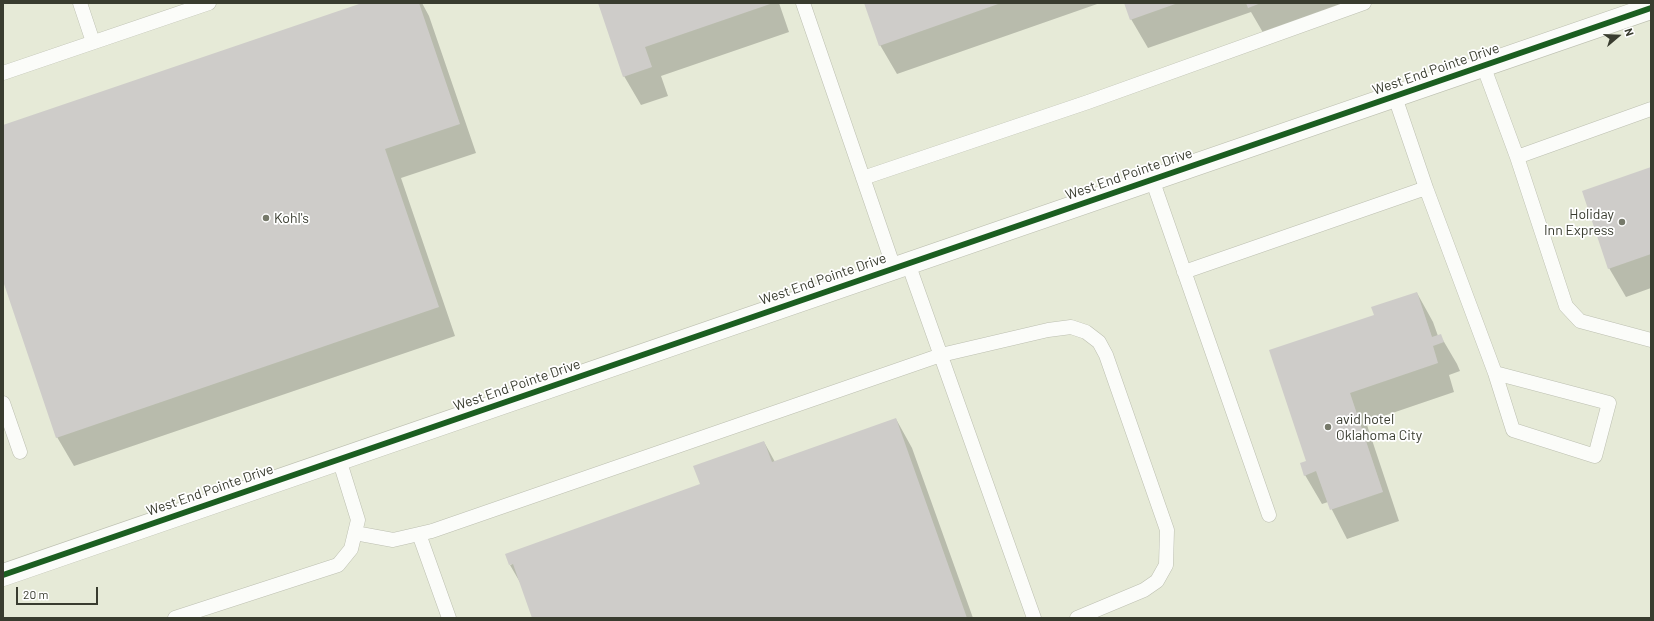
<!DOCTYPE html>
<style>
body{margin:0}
#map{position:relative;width:1654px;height:621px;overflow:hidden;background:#e6ead7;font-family:Barlow,sans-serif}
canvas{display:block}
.frame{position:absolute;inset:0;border:4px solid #393c2f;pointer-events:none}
.north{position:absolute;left:1598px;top:16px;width:40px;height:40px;-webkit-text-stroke:3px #fff;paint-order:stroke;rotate:71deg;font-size:11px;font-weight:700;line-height:16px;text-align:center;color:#393c2f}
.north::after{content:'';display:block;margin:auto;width:14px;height:18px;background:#393c2f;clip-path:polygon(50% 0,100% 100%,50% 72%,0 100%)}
.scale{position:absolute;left:16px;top:587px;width:82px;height:18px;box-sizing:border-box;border:2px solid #393c2f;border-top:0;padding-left:5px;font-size:12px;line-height:14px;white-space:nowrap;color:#393c2f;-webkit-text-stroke:3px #fff;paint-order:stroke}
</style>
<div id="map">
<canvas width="1654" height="621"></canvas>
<div class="frame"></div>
<div class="north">N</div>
<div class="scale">20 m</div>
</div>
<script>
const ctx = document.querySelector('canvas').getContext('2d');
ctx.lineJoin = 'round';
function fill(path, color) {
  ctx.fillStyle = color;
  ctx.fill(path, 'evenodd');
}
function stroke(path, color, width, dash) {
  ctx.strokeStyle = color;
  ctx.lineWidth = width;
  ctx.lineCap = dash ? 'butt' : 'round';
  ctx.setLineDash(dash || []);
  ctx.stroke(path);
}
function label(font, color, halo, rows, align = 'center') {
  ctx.font = font + ' Barlow,sans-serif';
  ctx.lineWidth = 3.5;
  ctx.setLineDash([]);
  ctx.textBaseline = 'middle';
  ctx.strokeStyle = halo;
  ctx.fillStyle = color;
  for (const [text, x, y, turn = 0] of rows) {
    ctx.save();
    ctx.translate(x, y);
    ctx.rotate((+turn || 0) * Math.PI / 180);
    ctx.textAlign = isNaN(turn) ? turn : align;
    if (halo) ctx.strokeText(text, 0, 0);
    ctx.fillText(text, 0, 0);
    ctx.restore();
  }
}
fill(new Path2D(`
 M365,3H422L429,16L476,153L401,178L455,336L74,466L57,437L3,278V126Z
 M599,3H779L789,32L661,76L668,96L641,105L624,76Z
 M865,3H1100L897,74L880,45Z
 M1125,3H1361L1265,36L1251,12L1148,48L1131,19Z
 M1651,168V288L1626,297L1609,268Z
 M1417,293L1433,322L1438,336L1440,335L1457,364L1460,371L1449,375L1454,392L1366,422L1399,521L1347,539L1328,502L1322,504L1305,475L1307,461L1375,316Z
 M896,419L912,448L973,618H533L521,584L510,565L701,485L764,442L775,462Z`), '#0003');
fill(new Path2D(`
 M362,3H419L460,124L385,149L439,307L56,438L3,281V125Z
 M598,3H773L645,47L652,67L623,77Z
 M864,3H1001L879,46Z
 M1124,3H1178L1130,20Z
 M1246,3H1261L1248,8Z
 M1651,167V254L1608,269L1582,191Z
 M1417,292L1432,337L1441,334L1444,342L1433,346L1438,363L1350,393L1383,492L1330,510L1316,471L1304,476L1300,463L1306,461L1269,350L1374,315L1371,307Z
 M896,418L967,618H532L513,564L509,565L505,554L700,484L693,466L764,441L772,462Z`), '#ceccc9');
const service = new Path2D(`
 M80,3L93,42
 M803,3L894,268
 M1483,65L1517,157L1566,306L1580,321L1651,340
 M3,73L209,3
 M1395,97L1426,188
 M1517,157L1651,109
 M863,178L1088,102L1364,3
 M1152,179L1269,515
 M908,263L1034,618
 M1184,272L1426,188L1495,373L1609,403L1595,456L1513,430L1495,373
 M3,403L20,452
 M355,533L393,540L432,531L941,355L1048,330L1071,327L1086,332L1099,342L1106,355L1167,530L1166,565L1157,581L1144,590L1077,618
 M419,534L449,618
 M175,618L338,565L351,549L358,520L339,459`);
const minor = new Path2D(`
 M3,575L1651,8`);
stroke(service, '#bcbfb0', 15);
stroke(minor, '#bcbfb0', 23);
stroke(service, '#fbfcf9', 14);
stroke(minor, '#fbfcf9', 22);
stroke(new Path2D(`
 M3,575L1651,8`), '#1b5e20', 6);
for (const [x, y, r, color] of [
 [266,218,4,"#76796a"],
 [1622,222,4,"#76796a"],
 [1328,427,4,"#76796a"]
]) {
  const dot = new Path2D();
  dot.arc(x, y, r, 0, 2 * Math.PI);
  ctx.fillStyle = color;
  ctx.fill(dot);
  stroke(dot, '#fff', 1.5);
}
label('14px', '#393c2f', '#fff', [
 ["West End Pointe Drive",1436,69,-19],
 ["West End Pointe Drive",1129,174,-19],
 ["West End Pointe Drive",823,279,-19],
 ["West End Pointe Drive",517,385,-19],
 ["West End Pointe Drive",210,490,-19]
]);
label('14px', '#393c2f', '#fff', [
 ["Holiday",1614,214,"right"],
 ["Inn Express",1614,230,"right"],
 ["Kohl's",274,218],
 ["avid hotel",1336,419],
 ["Oklahoma City",1336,435]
], 'left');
</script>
